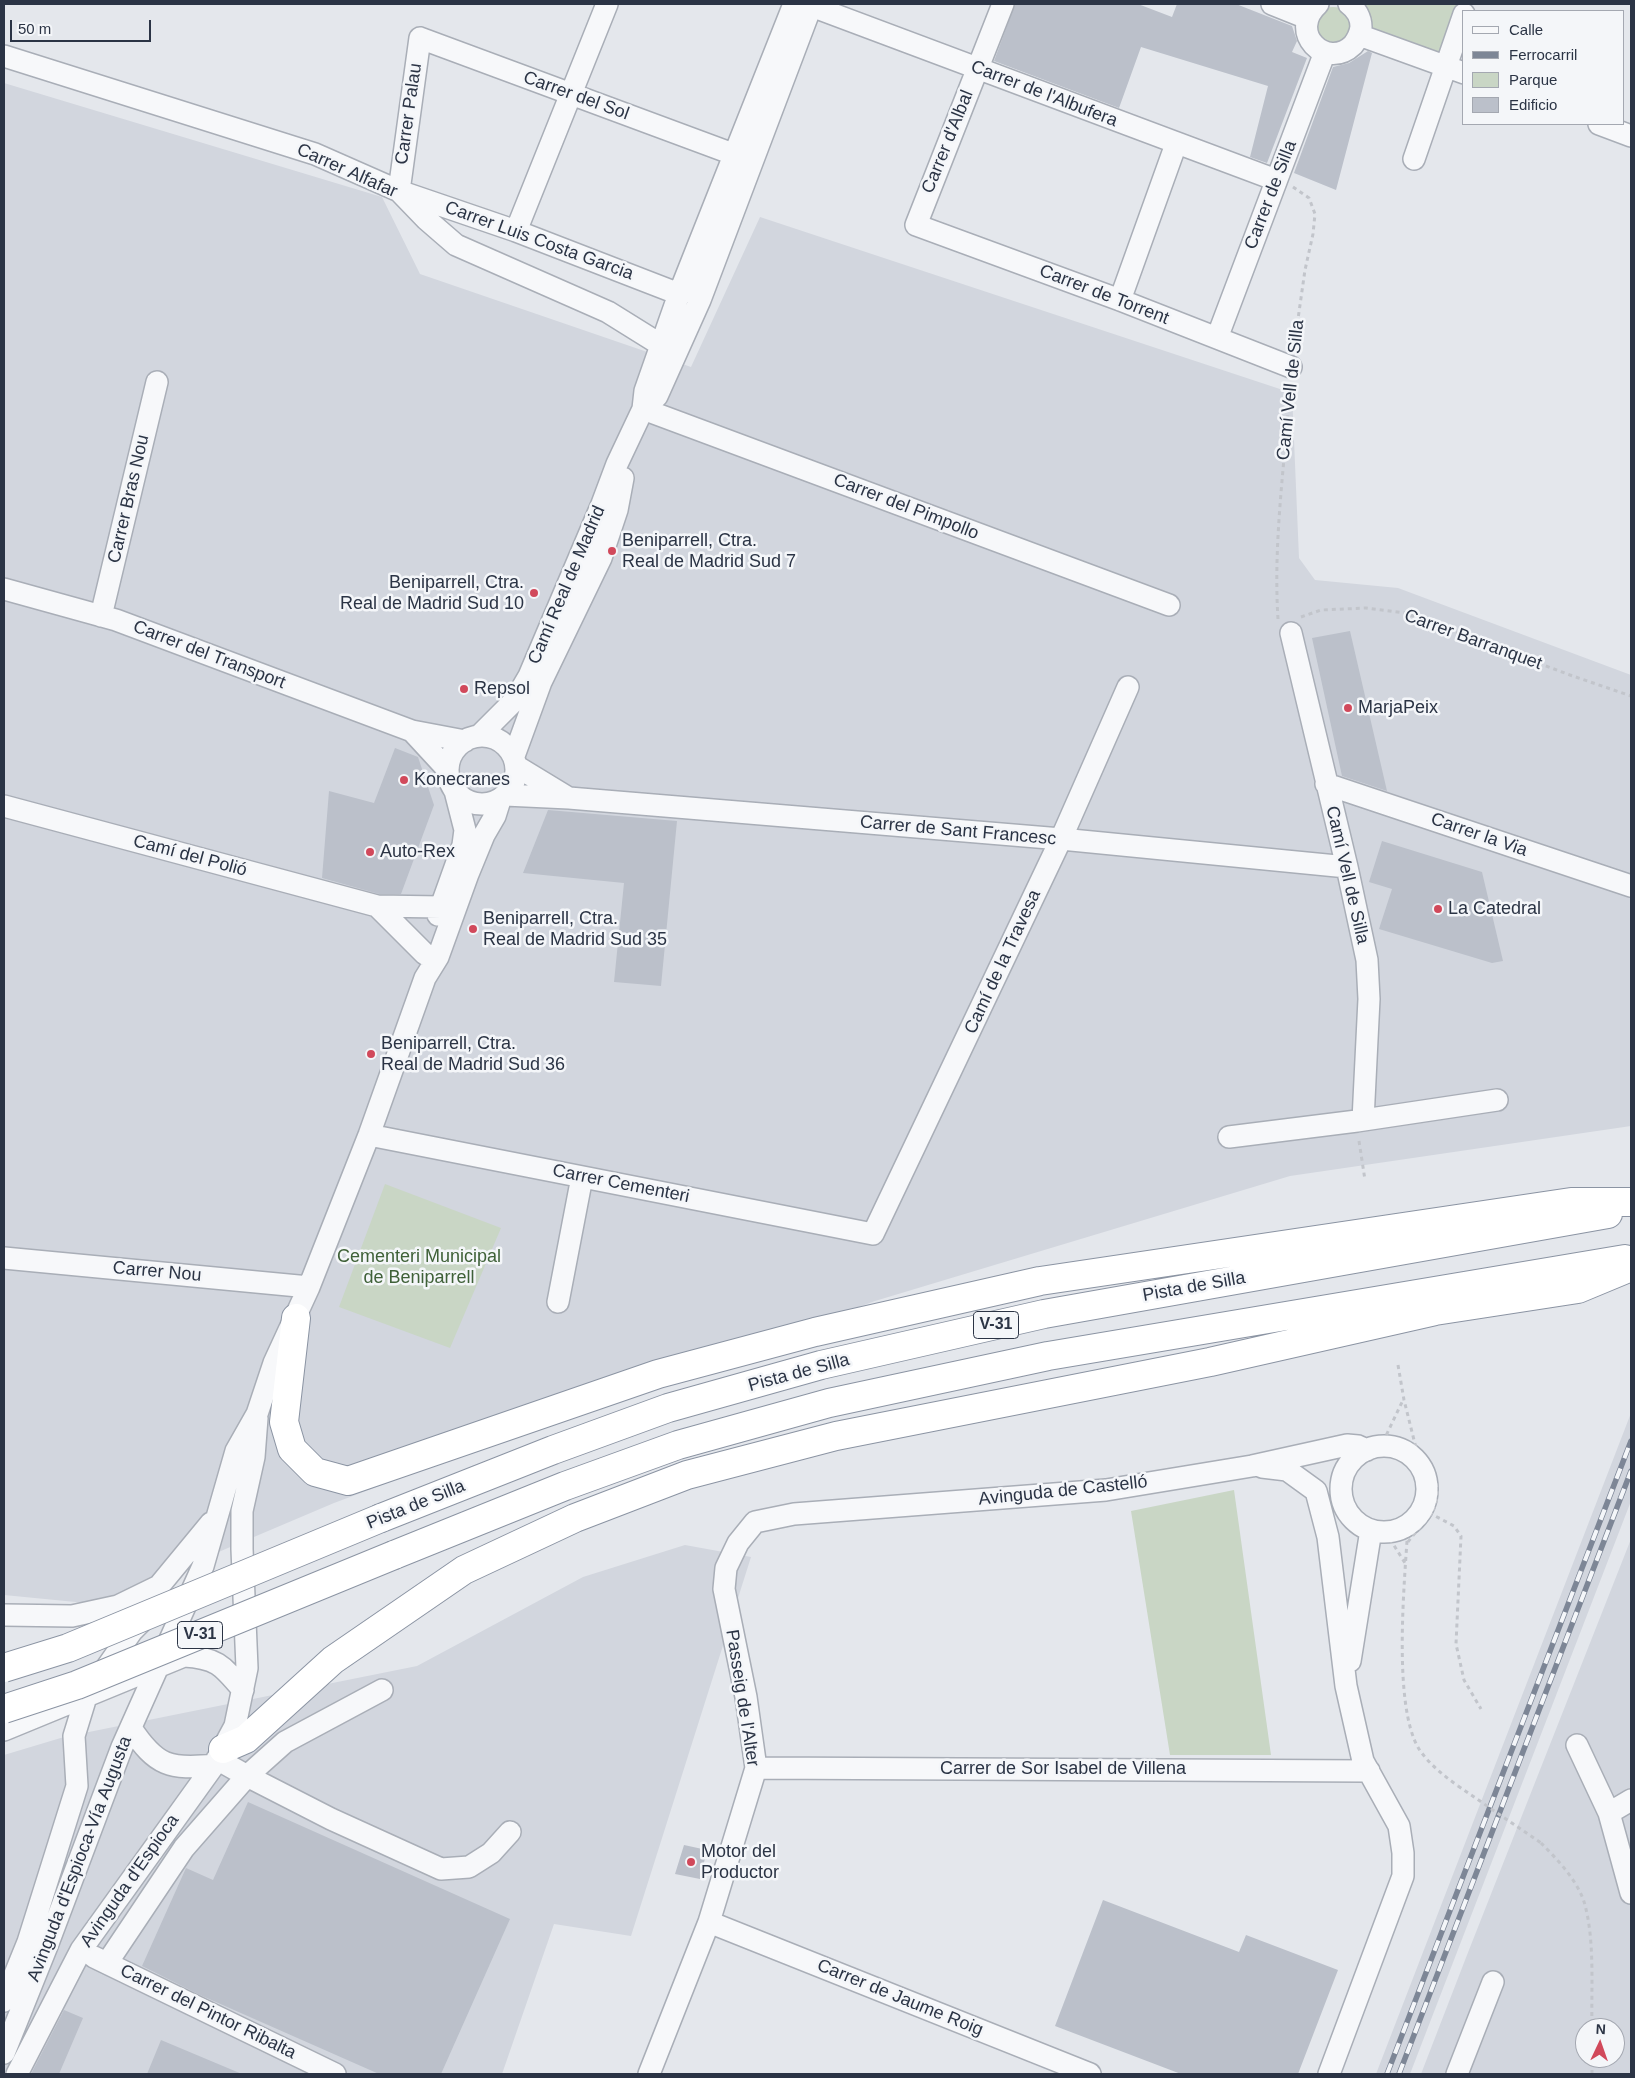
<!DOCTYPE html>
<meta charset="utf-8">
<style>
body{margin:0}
#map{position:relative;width:1635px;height:2078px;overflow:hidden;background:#e4e7ec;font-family:Helvetica,sans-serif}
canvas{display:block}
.frame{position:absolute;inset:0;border:5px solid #2b3445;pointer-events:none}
.legend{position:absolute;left:1462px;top:10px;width:162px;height:115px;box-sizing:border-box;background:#f4f6f9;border:1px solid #a4a8b1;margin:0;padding:6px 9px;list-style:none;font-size:15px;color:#2b3445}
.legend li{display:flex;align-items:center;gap:10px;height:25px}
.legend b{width:25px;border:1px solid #a4a8b1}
.north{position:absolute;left:1575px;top:2018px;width:50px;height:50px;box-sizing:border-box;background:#f4f6f9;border:1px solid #a4a8b1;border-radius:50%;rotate:3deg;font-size:14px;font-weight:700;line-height:20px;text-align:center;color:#2b3445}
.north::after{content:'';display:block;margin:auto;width:18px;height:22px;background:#d1495b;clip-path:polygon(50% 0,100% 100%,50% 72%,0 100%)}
.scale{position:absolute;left:10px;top:20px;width:141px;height:22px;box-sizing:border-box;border:2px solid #2b3445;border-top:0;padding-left:6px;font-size:15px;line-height:18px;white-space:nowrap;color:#2b3445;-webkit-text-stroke:4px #f4f6f9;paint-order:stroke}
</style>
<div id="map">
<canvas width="1635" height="2078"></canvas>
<div class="frame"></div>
<ul class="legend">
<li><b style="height:6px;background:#f7f8fa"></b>Calle</li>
<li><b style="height:6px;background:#7d8696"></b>Ferrocarril</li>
<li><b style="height:14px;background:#c9d6c5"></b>Parque</li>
<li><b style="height:14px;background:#bbc0ca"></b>Edificio</li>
</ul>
<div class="north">N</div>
<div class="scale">50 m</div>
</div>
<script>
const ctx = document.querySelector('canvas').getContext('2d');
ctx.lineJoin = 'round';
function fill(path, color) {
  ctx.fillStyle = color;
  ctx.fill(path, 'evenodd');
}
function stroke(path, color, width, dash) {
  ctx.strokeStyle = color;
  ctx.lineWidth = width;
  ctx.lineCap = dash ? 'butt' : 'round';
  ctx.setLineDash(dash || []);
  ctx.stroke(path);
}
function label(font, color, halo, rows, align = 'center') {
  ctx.font = font + ' Helvetica,sans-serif';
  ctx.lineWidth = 5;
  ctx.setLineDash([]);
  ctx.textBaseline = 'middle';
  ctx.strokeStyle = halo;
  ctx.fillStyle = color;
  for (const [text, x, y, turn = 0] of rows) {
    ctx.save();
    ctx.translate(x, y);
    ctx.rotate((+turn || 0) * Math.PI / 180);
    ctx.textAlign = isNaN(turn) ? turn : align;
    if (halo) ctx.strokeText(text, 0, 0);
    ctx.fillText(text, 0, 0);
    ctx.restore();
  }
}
fill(new Path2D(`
 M4,83L382,197L420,274L691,367L760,217L1292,393L1299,558L1315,580L1398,588L1631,675V1126L1290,1176L875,1301L334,1503L96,1604L4,1595Z
 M1631,1413V1501L1410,2074H1376Z
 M1631,1539V2074H1421L1467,1955ZM1585,2028H1615V2058H1585Z
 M685,1545L751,1557L631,1936L554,1924L502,2074H4V1755L64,1737L417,1666L583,1577Z`), '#d2d6de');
fill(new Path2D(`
 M1364,4H1457L1439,55L1371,30Z
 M1315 25a18 18 0 1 1 36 0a18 18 0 1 1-36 0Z
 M385,1184L501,1228L450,1348L339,1307Z
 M1234,1490L1271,1755H1170L1131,1511Z`), '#c9d6c5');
fill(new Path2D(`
 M1015,4H1138L1172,17L1177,4H1236L1292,26L1297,41L1292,52L1307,58L1267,163L1250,157L1268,86L1141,47L1119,108L994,61Z
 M1368,51L1372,53L1336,190L1294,173L1333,67L1349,63Z
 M1350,631L1387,791L1342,776L1312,638Z
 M395,748L418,757L434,805L401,894H379L322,878L329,791L374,803Z
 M548,810L677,821L661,986L614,982L624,883L523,873Z
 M1382,841L1482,872L1503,961L1492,963L1379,929L1392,889L1369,882Z
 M248,1802L510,1919L441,2074H379L200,1995L142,1966L186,1868L213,1880Z
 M684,1845L707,1850L700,1879L675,1874Z
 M1103,1900L1239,1952L1246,1935L1338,1970L1298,2074H1181L1055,2026Z
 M64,2010L83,2018L59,2074H31Z
 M161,2040L242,2074H147Z`), '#bbc0ca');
const minor = new Path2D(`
 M806,4L1276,180
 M1003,4L916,225L1120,300L1291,367
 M1272,4L1307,18
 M1318,4C1287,32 1326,71 1353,45C1357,40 1360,34 1361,27C1361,18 1356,9 1349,4
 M1359,35L1464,73
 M4,56L315,154L399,191L426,219L456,245L608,312L661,345L668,355L667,357
 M1599,124L1631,136
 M1414,159L1464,14
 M516,231L607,4
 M714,260L699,271L693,289L679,294L516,231L399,191L420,38L733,154L739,159L742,188
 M1120,300L1176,144
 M1217,338L1325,52
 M649,403L657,396L700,300L812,4
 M643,409L1169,605
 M4,589L116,620L412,731L465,741
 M101,616L157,382
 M1291,633L1347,867L1367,960L1369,999L1363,1120
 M412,731L448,770
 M448 770a34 34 0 1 1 68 0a34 34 0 1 1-68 0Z
 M479,736L515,700L529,676L602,504L617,464L643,409L645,391L679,294L794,4
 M514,756L541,682L601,558L617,510L623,478
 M516,766L567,797
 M1326,784L1631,886
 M505,795L569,798L1061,839L1347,867
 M4,806L377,906
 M438,915L463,845L465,830L455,791
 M425,954L377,906L441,907
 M369,1135L873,1234L1061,839L1128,687
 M1229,1137L1357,1121L1497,1100
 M4,1258L309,1287
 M558,1302L582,1177
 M1341 1489a43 43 0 1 1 86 0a43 43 0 1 1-86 0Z
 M1262,1467L1287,1470L1316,1491L1328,1537L1346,1686L1363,1761L1399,1826L1403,1853V1876L1329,2074
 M4,1615L72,1616L118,1606L159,1586L211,1523
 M1350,1661L1371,1530
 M131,1728C156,1766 170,1770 214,1765
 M4,1730L184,1656C217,1658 222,1665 243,1690
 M1577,1745L1609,1813L1631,1893
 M217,1759L247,1776L331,1819L441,1869L469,1867L491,1853L510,1832
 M756,1768L1369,1771
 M1609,1813L1631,1800
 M709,1922L1090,2074
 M94,1957L335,2074
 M107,1963L184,1848L247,1776L285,1742L382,1690
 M4,2001L28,1942L77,1786L74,1736L86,1697L132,1631L145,1618
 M4,2053L47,1946L122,1747L203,1566L236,1451L257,1414L274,1363L309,1287L369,1135L425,978L438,957L468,874L484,835L495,816L500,800
 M17,2074L81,1950L214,1765L235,1726L247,1668L242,1549V1511L254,1457L257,1418
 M649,2074L709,1922L756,1768L746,1697L724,1589L726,1568L738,1543L755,1522L794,1514L1106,1490L1252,1466L1347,1445L1358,1446L1367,1450
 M1457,2074L1493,1982`);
const highway = new Path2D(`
 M296,1318L284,1422L292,1449L315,1472L348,1481L658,1374L815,1332L1040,1281L1571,1202H1631
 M381,1518L553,1450L668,1408L821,1365L1044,1314L1608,1214
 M394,1555L565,1486L678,1445L829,1403L1048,1356L1625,1259
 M223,1749L246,1739L333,1660L464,1570L575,1518L687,1475L836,1436L1210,1362L1435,1311L1578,1289L1631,1267`);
stroke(minor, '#a9aeb7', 24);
stroke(highway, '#8b94a3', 30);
stroke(new Path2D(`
 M1293,187L1309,198L1315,214L1313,234L1305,270L1294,347
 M1301,617L1321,610L1366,608L1405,613L1570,675L1631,696
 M1278,619C1273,541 1285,463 1290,386
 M1359,1141L1365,1180
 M1398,1365L1404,1400L1420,1464
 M1383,1442L1403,1400
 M1422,1509L1454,1526L1461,1536L1456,1644L1464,1680L1481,1709
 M1408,1525C1405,1578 1392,1705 1419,1749C1429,1764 1443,1775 1458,1786
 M1390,1539L1405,1563
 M1408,1542C1415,1532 1425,1523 1432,1512C1445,1490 1431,1465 1416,1449
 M1541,1843C1557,1859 1579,1882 1585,1905C1595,1943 1591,1989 1592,2028
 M1592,2074V2058`), '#c2c5cb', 3, [4, 4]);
stroke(minor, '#f7f8fa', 21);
stroke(highway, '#fff', 28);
const rail = new Path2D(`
 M1387,2074L1631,1441
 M1399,2074L1631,1471`);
stroke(rail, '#7d8696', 5.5);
stroke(rail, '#f4f6f9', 4, [11]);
const highwayBridge = new Path2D(`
 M4,1668L68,1648L381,1518
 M4,1709L77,1685L394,1555`);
stroke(highwayBridge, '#8b94a3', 30, []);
stroke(new Path2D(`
 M1458,1786L1541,1843`), '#c2c5cb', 3, [4, 4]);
stroke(highwayBridge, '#fff', 28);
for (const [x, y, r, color] of [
 [612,551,5,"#d1495b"],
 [534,593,5,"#d1495b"],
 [464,689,5,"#d1495b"],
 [1348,708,5,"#d1495b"],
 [404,780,5,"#d1495b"],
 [370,852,5,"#d1495b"],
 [1438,909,5,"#d1495b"],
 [473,929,5,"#d1495b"],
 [371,1054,5,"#d1495b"],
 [691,1862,5,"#d1495b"]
]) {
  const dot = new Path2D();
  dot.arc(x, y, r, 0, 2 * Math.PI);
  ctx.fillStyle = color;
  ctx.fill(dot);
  stroke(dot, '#f4f6f9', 2);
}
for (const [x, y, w] of [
 [996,1325,45],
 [200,1635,45]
]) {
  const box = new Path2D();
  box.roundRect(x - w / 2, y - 13.5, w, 27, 4);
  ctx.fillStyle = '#f4f6f9';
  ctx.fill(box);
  stroke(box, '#2b3445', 1);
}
label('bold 16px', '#2b3445', null, [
 ["V-31",996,1325],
 ["V-31",200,1635]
]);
label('18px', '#2b3445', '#f4f6f9', [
 ["Carrer de l'Albufera",1044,94,21],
 ["Carrer del Sol",576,96,20],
 ["Carrer Palau",409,114,-82],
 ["Carrer d'Albal",948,142,-68],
 ["Carrer Alfafar",347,171,24],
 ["Carrer de Silla",1271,195,-69],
 ["Carrer Luis Costa Garcia",539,241,20],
 ["Carrer de Torrent",1104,295,21],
 ["Camí Vell de Silla",1291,390,-84],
 ["Carrer Bras Nou",129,499,-77],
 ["Carrer del Pimpollo",906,507,21],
 ["Camí Real de Madrid",567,585,-67],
 ["Carrer Barranquet",1473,640,20],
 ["Carrer del Transport",209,655,21],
 ["Carrer de Sant Francesc",958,831,5],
 ["Carrer la Via",1479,835,19],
 ["Camí del Polió",190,856,15],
 ["Camí Vell de Silla",1347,875,77],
 ["Camí de la Travesa",1003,962,-65],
 ["Carrer Cementeri",621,1184,11],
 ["Carrer Nou",157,1272,5],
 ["Pista de Silla",1194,1287,-10],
 ["Pista de Silla",799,1373,-15],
 ["Avinguda de Castelló",1063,1491,-6],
 ["Pista de Silla",416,1505,-22],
 ["Passeig de l'Alter",742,1698,81],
 ["Carrer de Sor Isabel de Villena",1063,1769],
 ["Avinguda d'Espioca-Vía Augusta",80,1859,-69],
 ["Avinguda d'Espioca",130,1881,-55],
 ["Carrer de Jaume Roig",900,1998,22],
 ["Carrer del Pintor Ribalta",208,2012,26]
]);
label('18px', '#2b3445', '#f4f6f9', [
 ["Beniparrell, Ctra.",622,541],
 ["Real de Madrid Sud 7",622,562],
 ["Beniparrell, Ctra.",524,583,"right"],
 ["Real de Madrid Sud 10",524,604,"right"],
 ["Repsol",474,689],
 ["MarjaPeix",1358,708],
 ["Konecranes",414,780],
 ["Auto-Rex",380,852],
 ["La Catedral",1448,909],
 ["Beniparrell, Ctra.",483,919],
 ["Real de Madrid Sud 35",483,940],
 ["Beniparrell, Ctra.",381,1044],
 ["Real de Madrid Sud 36",381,1065],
 ["Motor del",701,1852],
 ["Productor",701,1873]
], 'left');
label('18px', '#3f6138', '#f4f6f9', [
 ["Cementeri Municipal",419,1257],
 ["de Beniparrell",419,1278]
]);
</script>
